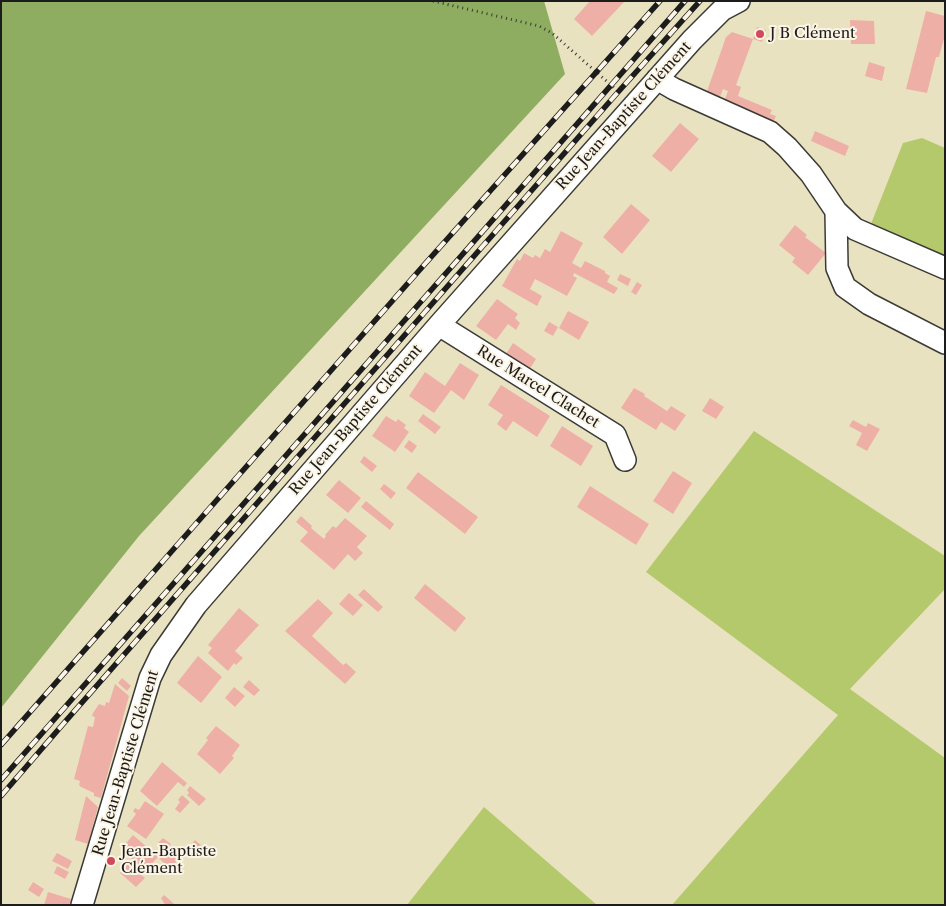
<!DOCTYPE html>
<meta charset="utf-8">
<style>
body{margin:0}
#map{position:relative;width:946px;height:906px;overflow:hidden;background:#e9e2c0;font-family:"Libre Caslon Text",serif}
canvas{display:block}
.frame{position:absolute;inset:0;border:2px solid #1c1c1c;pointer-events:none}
</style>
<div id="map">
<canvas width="946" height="906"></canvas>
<div class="frame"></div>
</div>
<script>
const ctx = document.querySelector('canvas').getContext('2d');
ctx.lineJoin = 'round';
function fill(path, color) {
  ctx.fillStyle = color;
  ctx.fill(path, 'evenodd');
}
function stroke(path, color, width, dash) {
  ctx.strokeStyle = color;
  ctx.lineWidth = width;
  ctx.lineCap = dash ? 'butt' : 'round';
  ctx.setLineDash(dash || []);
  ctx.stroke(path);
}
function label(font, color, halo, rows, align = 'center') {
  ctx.font = font + ' "Libre Caslon Text",serif';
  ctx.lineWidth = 4;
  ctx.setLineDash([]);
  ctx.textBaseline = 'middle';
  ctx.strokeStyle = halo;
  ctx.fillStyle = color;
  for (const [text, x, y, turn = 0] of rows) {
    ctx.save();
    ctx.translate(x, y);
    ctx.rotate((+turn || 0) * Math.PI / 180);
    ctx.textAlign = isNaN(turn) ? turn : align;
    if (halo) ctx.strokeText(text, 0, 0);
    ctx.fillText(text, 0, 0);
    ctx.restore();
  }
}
fill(new Path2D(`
 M922,138L945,148V261L869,229L903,143Z
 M754,431L945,556V589L850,689L945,758V905H672L838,715L646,572Z
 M484,807L597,905H407Z`), '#b4c96c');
fill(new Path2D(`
 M1,1H544L565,74L139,536L1,708Z`), '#8fad60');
fill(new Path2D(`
 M590,1H625L592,36L574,19Z
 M926,11L945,16V35L939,57H936L927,93L906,89Z
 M850,20L874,21L875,44H851Z
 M757,27L766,30L762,42L753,39Z
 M732,32L753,39L736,85L741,87L738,96L772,110L770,114L776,116L772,125L723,104L728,91L723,89L718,102L705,97L726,37Z
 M869,62L885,67L882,81L865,76Z
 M680,123L699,139L671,172L652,156Z
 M815,131L849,146L845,156L811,141Z
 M631,204L650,220L622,254L603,237Z
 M795,225L807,235L805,237L826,253L808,275L792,262L795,258L779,245Z
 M561,231L583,243L572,263L581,268L585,261L605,271V273L610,276L607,282L618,288L614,294L574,273L573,276L577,278L567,296L535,279L530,289L542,296L537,306L502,286L517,259L520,261L524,253L533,258L535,255L540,258L545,249L550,252Z
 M620,274L631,279L628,286L617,280Z
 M637,282L642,285L636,295L631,292Z
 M497,299L518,314L515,318L520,323L516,330L508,324L496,340L476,326Z
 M568,311L589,322L579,340L559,328Z
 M549,322L558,327L553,336L544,331Z
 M513,343L536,359L529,370L506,354Z
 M460,363L479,375L464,400L451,390L434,413L409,396L425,372L445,386Z
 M501,385L550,416L537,437L513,421L506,431L497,424L503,415L488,405Z
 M634,388L645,394L644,396L667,411L671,406L686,415L675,431L661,422L656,430L621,408Z
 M710,398L724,407L716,419L702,411Z
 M423,414L441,427L435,434L418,421Z
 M386,416L396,422L398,419L406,425L404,428L409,432L395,452L372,436Z
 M853,420L866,427L868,423L880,429L867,451L856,445L862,433L849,426Z
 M562,426L593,446L581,466L550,446Z
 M409,440L417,446L412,453L404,447Z
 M364,456L377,466L372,472L360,462Z
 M673,471L692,483L673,514L653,501Z
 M418,472L478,517L465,534L406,488Z
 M339,480L361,498L348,513L326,495Z
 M384,484L396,493L391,499L380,489Z
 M590,486L649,524L636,545L577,507Z
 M366,501L394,524L390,530L361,507Z
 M301,516L312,526L311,528L324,539L326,536L325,535L333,526L336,528L345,518L367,536L357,547L363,553L355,561L348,554L334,570L300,541L308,532L296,522Z
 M425,584L466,618L455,632L414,598Z
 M364,589L383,607L378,612L358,595Z
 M349,593L363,605L353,616L339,604Z
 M318,599L333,613L312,636L343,665L346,663L356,672L345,684L285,631Z
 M239,608L259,625L235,651L243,658L236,665L234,663L228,671L208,653L212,648L208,645Z
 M198,656L222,677L201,703L177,683Z
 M122,678L131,686L127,691L118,683Z
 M249,680L260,690L254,696L243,687Z
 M115,684L129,696L101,798L94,796V793L81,787L79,785L80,781L74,779L88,726L93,727L95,717L92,716L93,713L99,704L105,706L106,702L109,703Z
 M234,687L245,696L235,707L225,698Z
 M216,726L240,745L232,756L234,758L220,774L197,754L208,740L206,738Z
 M162,762L187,783L184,787L178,782L157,806L140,791Z
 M190,786L206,799L199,806L187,795L189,793L187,790Z
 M182,795L190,802L180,813L175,809L180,802L178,800Z
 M86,796L98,807L88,844L75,840Z
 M145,801L164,814L146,839L127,826L136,814L133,811L135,808L139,810Z
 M133,835L156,855L162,847L158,843L163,838L171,844L166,850L178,860L170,869L158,857L145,871L121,849Z
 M195,840L201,845L191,857L185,852Z
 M57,853L72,861L68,869L52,861Z
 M128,863L145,878L136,887L120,873Z
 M57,866L69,872L65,879L54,873Z
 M33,882L44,889L39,897L28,890Z
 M48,892L71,899L69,905H44Z
 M164,895L171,901L175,905H165L161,898Z`), '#eeb0a6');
const minor = new Path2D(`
 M657,79L674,89L770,132L787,147L811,174L836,211L837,268L845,287L869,304L945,343
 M836,211L855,229L945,268
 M439,325L615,435L625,460
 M82,905L150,678L161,655L196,605L439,325L692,40L722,10L739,1`);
stroke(minor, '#3b3a35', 24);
stroke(new Path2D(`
 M433,1L539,26L552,33L620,93`), '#3b3a35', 3, [1, 4]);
stroke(minor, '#fff', 21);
const rail = new Path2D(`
 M1,745L424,265L660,1
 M1,780L685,1
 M1,796L64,723L619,91L700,1`);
stroke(rail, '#1c1c1c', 5.5);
stroke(rail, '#fcf5e5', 4, [11]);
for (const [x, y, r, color] of [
 [760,34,5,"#d1495b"],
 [111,861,5,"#d1495b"]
]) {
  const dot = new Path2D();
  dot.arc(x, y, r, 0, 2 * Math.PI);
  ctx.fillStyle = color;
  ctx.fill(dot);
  stroke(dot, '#fcf5e5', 2);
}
label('15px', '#1c1c1c', '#fcf5e5', [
 ["J B Clément",770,34],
 ["Jean-Baptiste",121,852],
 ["Clément",121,869]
], 'left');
label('15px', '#1c1c1c', '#fcf5e5', [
 ["Rue Jean-Baptiste Clément",624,116,-48],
 ["Rue Marcel Clachet",538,387,32],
 ["Rue Jean-Baptiste Clément",356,420,-49],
 ["Rue Jean-Baptiste Clément",126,763,-73]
]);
</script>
